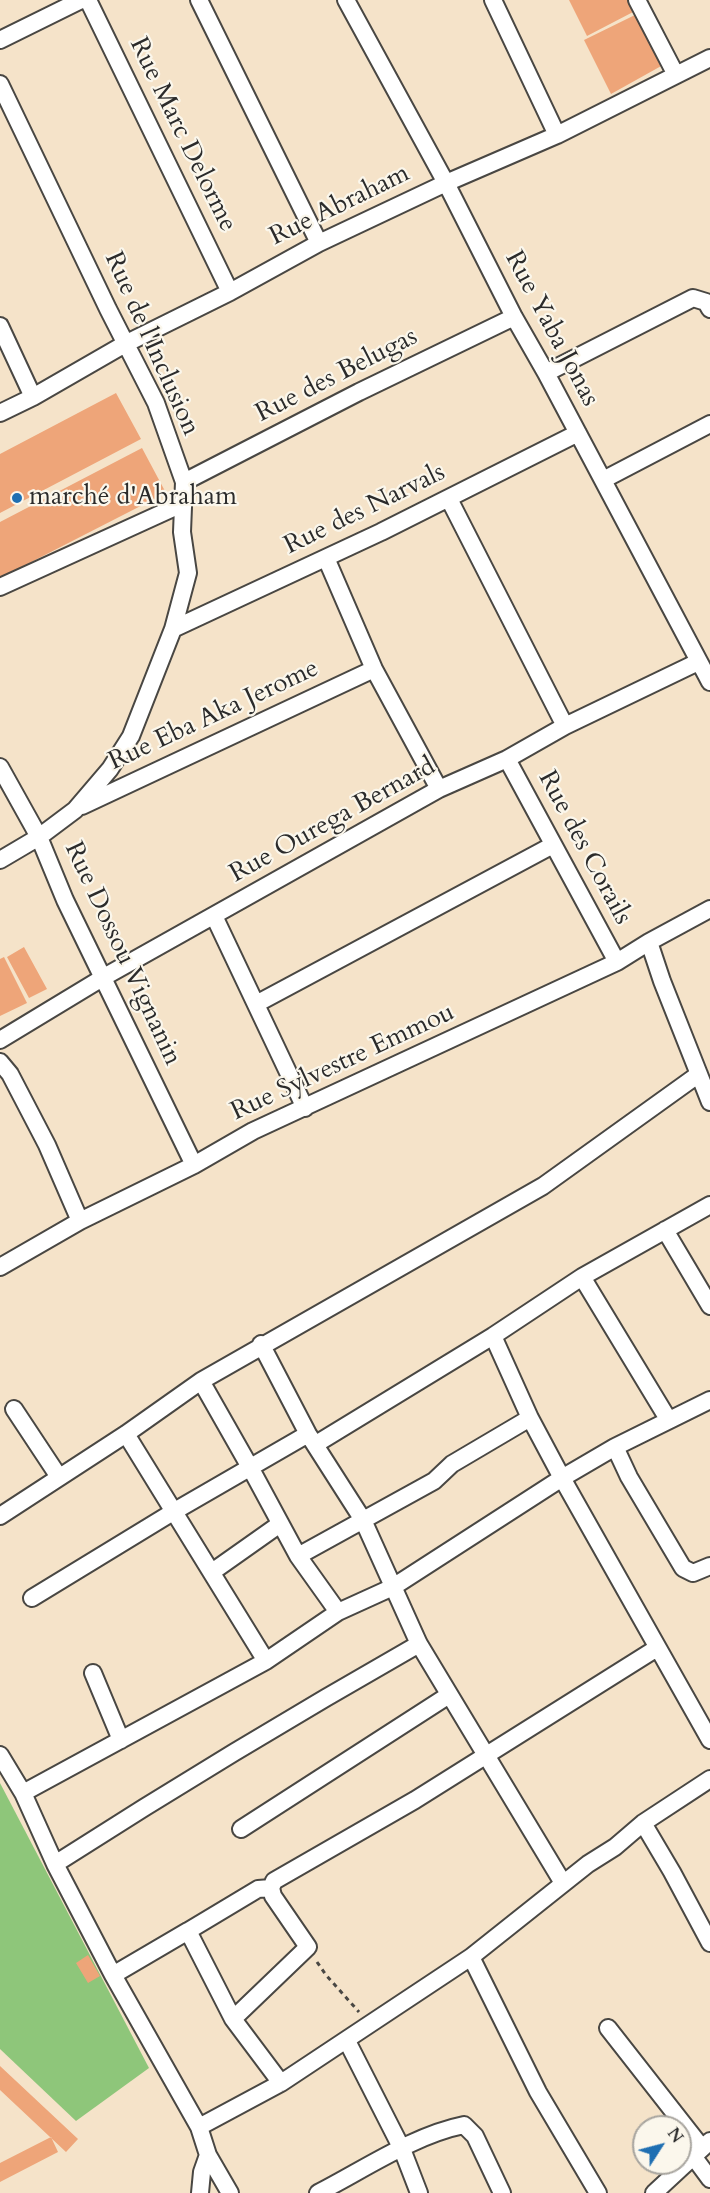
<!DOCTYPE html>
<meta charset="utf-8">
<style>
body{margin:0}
#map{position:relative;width:710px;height:2193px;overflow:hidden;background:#f5e3c9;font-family:Cardo,serif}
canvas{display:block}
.north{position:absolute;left:632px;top:2115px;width:60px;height:60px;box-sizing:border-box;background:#fbf7ec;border:2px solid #a8a59f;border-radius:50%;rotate:54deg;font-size:16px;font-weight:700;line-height:24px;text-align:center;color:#2b2b2b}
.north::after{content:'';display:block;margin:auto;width:21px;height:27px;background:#1f6fb2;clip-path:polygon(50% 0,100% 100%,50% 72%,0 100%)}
</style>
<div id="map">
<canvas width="710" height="2193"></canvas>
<div class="north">N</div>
</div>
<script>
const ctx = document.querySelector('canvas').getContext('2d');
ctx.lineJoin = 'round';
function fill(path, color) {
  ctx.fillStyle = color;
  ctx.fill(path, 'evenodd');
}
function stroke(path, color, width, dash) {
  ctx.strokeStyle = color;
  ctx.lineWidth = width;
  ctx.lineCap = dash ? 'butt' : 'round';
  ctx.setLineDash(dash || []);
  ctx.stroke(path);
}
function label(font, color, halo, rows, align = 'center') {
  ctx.font = font + ' Cardo,serif';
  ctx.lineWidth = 4.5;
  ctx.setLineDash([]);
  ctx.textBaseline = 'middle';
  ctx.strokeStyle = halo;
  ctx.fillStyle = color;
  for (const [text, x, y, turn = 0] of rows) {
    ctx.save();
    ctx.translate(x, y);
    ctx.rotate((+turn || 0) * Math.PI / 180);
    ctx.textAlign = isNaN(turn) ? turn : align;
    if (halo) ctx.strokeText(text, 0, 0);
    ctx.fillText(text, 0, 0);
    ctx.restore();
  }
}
fill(new Path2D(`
 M0,1783L149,2068L76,2121L0,2049Z`), '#8ec67a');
fill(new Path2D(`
 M569,0H629L635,11L587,36Z
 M637,14L663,65L611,94L584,40Z
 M116,393L141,439L0,513V454Z
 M142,448L166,493L0,578V522Z
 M24,947L47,989L29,998L7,957Z
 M4,957L27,1003L0,1016V959Z
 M88,1955L100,1976L88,1983L76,1963Z
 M0,2066L78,2139L66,2152L0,2090Z
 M51,2137L58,2152L0,2182V2163Z`), '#eea579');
const minor = new Path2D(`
 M88,0L230,292
 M199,0L319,243
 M346,0L446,183L514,317L546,373L710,682
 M493,0L557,135
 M637,0L676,75
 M0,40L81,0
 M0,84L108,309L156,403L184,482L182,532L188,573L173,629L131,736L110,769L75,810L39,837L0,860
 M0,326L33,397
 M546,373L693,298L706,302L710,309
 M0,413L33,397L125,344L230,292L319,243L446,183L557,135L710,58
 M603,480L710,424
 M184,482L359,392L514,317
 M449,499L565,726
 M326,558L374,669L439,789
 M0,587L182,504
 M173,629L381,532L578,433
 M507,759L617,962
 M0,767L39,837L65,900L194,1165
 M82,806L374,669
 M214,916L305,1108
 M649,942L662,981L710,1102
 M256,1004L553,845
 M0,1040L104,977L439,789L507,759L565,726L698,662
 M0,1062L10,1074L47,1145L80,1221
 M665,1230L710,1306
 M0,1267L80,1221L194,1165L253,1131L617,962L649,942L710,909
 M582,1277L668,1419
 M493,1336L530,1418L562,1478L710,1740
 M261,1344L308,1434L363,1520L419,1644L563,1883
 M201,1381L251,1469L298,1556L338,1612
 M14,1409L59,1477
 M126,1434L266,1661
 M316,1444L493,1336L582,1277L710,1205
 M615,1447L629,1477L683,1568L693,1573L710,1566
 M0,1516L126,1434L201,1381L543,1186L699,1074
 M298,1556L434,1481L452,1464L530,1418
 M212,1572L280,1524
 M32,1598L173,1512L308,1434
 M93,1673L121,1740
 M0,1755L23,1793L55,1864L113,1975L199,2127L208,2155L230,2193
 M23,1793L266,1661L338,1612L393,1587L562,1478L615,1447L710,1400
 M643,1823L672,1872L710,1943
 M241,1829L449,1695
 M55,1864C175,1787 296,1714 419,1644
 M188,1931L258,1889L271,1888
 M471,1957L538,2092L598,2193
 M113,1975L188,1931L233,2019L281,2083
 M233,2019L308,1947L273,1896L271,1888L274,1881L415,1800L657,1648
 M608,2028L702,2148
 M347,2041L402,2149L419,2193
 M199,2127L281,2083L471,1957L588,1864L615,1847L643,1823L710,1779
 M693,2156L710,2179
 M200,2193L202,2172L208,2155
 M318,2193C363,2170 414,2135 464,2125L475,2136L502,2193
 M654,2193L710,2141`);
stroke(minor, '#494743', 20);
stroke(new Path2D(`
 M317,1962L326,1975L359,2012`), '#494743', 3, [4.5, 4.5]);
stroke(minor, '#fff', 16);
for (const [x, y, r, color] of [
 [17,498,6,"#1f6fb2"]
]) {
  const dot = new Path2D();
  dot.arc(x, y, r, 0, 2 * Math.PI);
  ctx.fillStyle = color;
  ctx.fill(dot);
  stroke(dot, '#fbf7ec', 2);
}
label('26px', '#2b2b2b', '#fbf7ec', [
 ["Rue Marc Delorme",182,135,64],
 ["Rue Abraham",340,206,-26],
 ["Rue Yaba Jonas",551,329,62],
 ["Rue de l'Inclusion",151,344,66],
 ["Rue des Belugas",337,376,-27],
 ["Rue des Narvals",365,510,-26],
 ["Rue Eba Aka Jerome",214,716,-25],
 ["Rue Ourega Bernard",333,821,-29],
 ["Rue des Corails",584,848,62],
 ["Rue Dossou Vignanin",122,954,65],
 ["Rue Sylvestre Emmou",343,1063,-25]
]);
label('26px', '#2b2b2b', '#fbf7ec', [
 ["marché d'Abraham",29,498]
], 'left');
</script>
